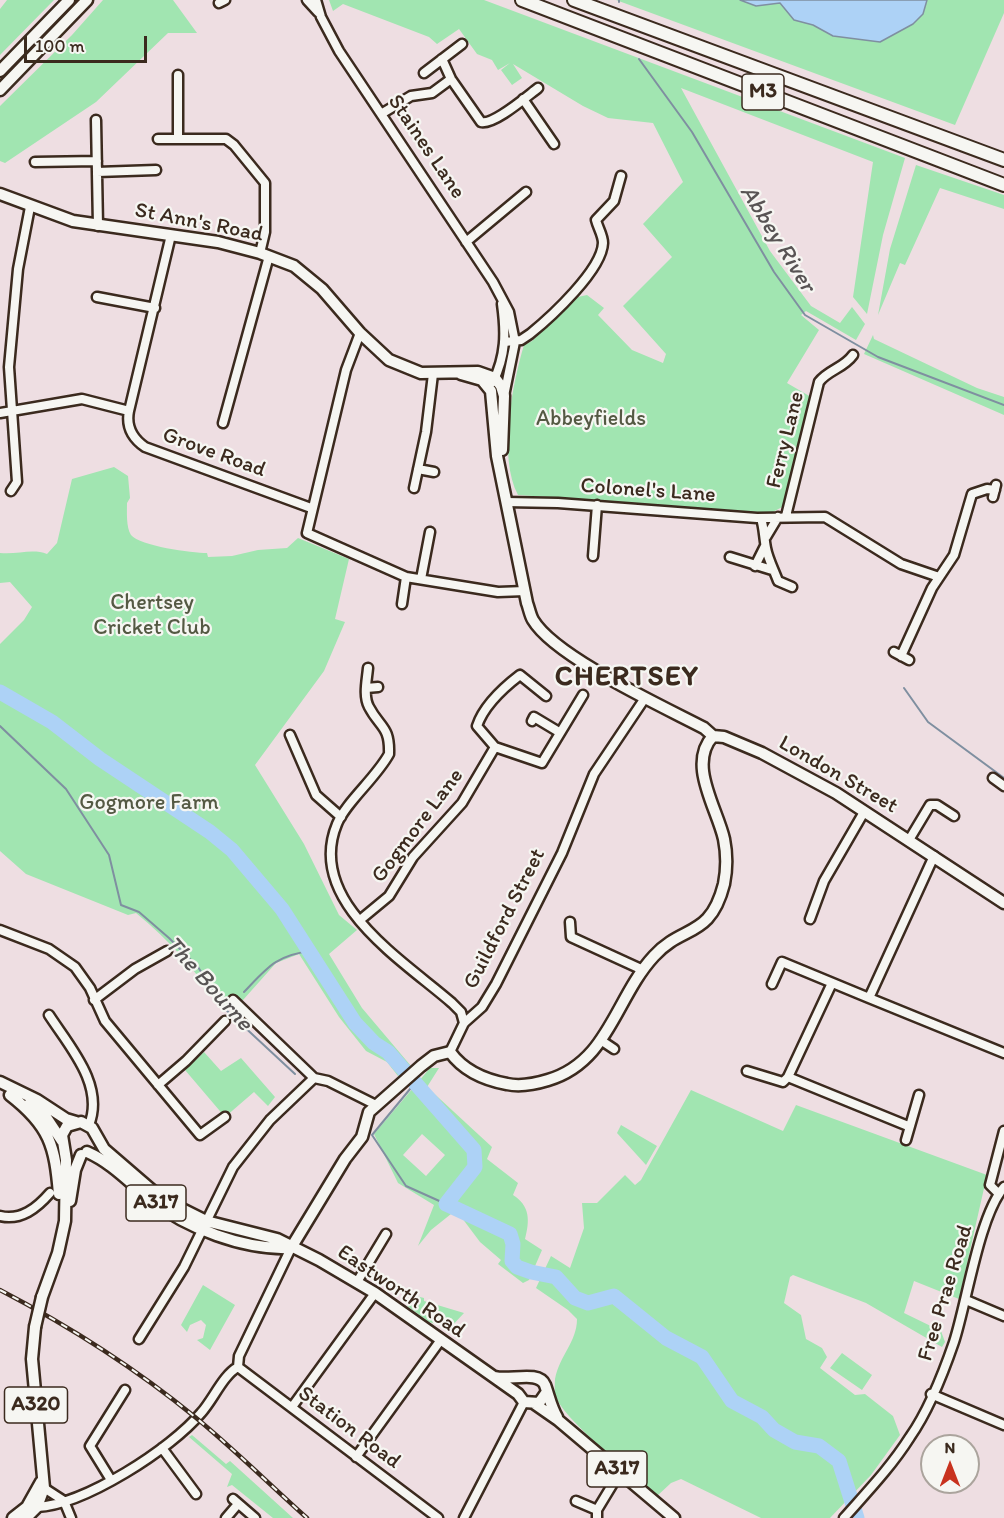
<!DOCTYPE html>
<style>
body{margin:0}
#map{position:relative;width:1004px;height:1518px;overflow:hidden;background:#eedee2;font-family:Itim,sans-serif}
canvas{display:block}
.north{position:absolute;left:920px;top:1434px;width:60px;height:60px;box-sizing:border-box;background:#f6f6f2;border:2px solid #aba49d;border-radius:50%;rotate:0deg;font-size:16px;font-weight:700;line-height:24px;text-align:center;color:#3b2a1e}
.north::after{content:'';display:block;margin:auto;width:21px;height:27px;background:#c8321e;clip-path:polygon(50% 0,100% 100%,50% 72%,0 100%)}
.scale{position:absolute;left:24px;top:36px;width:123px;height:27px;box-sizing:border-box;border:3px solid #3b2a1e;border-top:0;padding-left:8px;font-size:18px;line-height:21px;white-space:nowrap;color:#3b2a1e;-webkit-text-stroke:4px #f6f6f2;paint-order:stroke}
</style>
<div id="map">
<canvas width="1004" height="1518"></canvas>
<div class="north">N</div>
<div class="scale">100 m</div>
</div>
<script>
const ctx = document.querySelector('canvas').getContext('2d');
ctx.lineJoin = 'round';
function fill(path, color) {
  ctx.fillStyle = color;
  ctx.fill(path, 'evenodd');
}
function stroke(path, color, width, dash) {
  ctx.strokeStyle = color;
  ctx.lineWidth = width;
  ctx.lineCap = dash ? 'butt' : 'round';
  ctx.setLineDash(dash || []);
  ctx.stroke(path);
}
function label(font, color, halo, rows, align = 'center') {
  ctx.font = font + ' Itim,sans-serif';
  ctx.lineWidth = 4.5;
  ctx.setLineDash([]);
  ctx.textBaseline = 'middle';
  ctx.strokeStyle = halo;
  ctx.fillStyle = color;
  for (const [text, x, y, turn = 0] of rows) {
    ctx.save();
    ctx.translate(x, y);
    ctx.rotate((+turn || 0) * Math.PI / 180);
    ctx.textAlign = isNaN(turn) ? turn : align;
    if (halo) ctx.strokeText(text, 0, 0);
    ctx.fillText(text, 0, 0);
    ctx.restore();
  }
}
fill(new Path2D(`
 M7,0H54L0,55V9Z
 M103,0H173L197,33H168L96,102L5,163L0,161V106L72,35Z
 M329,0H484L905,158L883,235L867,314L853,297L873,162L681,88L770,251L811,306L840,323L852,307L865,324L856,340L806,311L801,315L819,330L787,383L811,397L784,506L771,513L518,495C498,457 512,385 524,345L532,341L578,297L587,295L604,308L598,315L632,350L663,363L666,354L623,306L672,257L643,224L683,182L653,123L608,118L583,106L513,64L522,78L512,85L501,70L510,63L498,70L492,60L477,54L459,29L437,44L429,37L343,4L333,11Z
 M616,0H740L756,6L780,3L795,20L813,25L831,35L880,42L913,24L923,14L927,0H1004V13L955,125Z
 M916,165L1004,195V209L940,188L905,265L900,263L878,315L890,249Z
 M873,335L874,339L977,388L1004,397V415L864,354Z
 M114,467L128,476L130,498L127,503C127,512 126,527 131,535C140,546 192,553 207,553L208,557L232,556L258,550L287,548L298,538L349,559L335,619L345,622L324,671L255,765L304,844L339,915L357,930L329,954L362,1008L411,1066L398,1076L387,1062L366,1051L339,1017L299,954L276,963L243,1000L220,1007C196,970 170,941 136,913L128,915L26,874L0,851V644L24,620L32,607L10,582L0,583V553C17,555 32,548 47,554L57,543L72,479Z
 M204,1052L221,1071L241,1058L275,1097L268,1106L254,1092L225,1117L185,1070Z
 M430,1068H439L427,1087L492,1147L487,1159L518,1183L513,1195C530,1206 530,1220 525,1239L542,1250L529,1280L523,1283L498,1264L501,1260L480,1242L456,1210L431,1230L418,1246L434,1205L398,1183L374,1134ZM422,1134L445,1155L426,1176L403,1155Z
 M691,1090L783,1131L796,1105L987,1175L959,1299L914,1281L904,1313L941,1331L945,1342L942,1347L866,1303L793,1275L790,1277L784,1303L801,1315L806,1339L822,1348L827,1357L820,1368L855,1395L865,1394L893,1416L900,1435L871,1475L830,1518H761L681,1479L671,1483L657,1496C636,1477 564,1420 556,1397C554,1392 555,1383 555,1379C559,1356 577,1342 577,1319L568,1310L536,1288L551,1256L570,1268L584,1228L582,1203H597L625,1175L635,1185L641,1180Z
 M621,1125L657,1146L646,1165L617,1133Z
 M203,1285L235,1305L210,1350L197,1340L203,1338L206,1325L201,1320L190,1325L187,1332L181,1325Z
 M412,1295L424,1298V1301L464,1313L450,1328L429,1322L407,1306Z
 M842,1353L872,1375L862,1390L830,1368Z
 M192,1435L226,1464L230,1461L293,1518H273L232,1485L227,1487L232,1474L189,1437Z`), '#a1e5b1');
const water = new Path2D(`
 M740,0H927L923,14L913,24L880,42L833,36L813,25L794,20L780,3L756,6Z`);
fill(water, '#add2f6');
stroke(water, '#7f8fa0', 1.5);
stroke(new Path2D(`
 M619,0V2
 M639,59L692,132L774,272L805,315L878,357L1004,405
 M904,688L928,722L1004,778
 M0,726L66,789L109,855L121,905L139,912L169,938L198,967L225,1009L295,1074
 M244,992C267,968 276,955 311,951
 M415,1083L372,1135L406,1186L446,1204`), '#7f8fa0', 2);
stroke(new Path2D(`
 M0,692L52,722L100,759L210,832L232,850L282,909L355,1023L374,1043L388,1052L474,1150L475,1167L446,1204L510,1234L513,1244L512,1261L517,1267L531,1272L556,1277L575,1298L588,1303L614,1296L666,1338L702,1357L732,1401L762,1417L774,1430L795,1442L819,1446L839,1461L857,1518`), '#add2f6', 15);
const minor = new Path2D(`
 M307,0L318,12
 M316,0L321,17L339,51L493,282L509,312L515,342L504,396
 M219,3L225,0
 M442,59L451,79L481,122C494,125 526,97 538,88
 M424,73L462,44
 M178,75V139
 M523,99L554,144
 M381,114L411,96L432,93L451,79
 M96,120L98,226
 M158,139H226L234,145L265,183V232L260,253
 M35,162L97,161
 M97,172L156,170
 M171,235L129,411C126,426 132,438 145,447L311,508
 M466,242L526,192
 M97,297L155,308
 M360,333L346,370L307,533L406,577L498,592L525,591
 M505,342L521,340L530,334C551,317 602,270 603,243C603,235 598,228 596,220L614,201L621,176
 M493,382C506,355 506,333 502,304
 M0,413L82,399L129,411
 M223,423L269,256
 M418,469L434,472
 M414,488L426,432L433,374
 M11,491L17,482L9,367L18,269L30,207
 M993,497L996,485
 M506,502L558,503L757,518L825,517L901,564L939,577
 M786,516L819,382C828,370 844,368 853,355
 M761,518C764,528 764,538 766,548C768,559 774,570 778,581L792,587
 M766,537L778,517
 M593,556L597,505
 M730,557L772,570
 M755,566L765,546
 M421,579L430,532
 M402,604L406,577
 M894,652L909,660
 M901,656L932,588L954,555L972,494L987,489L995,490
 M368,668C367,680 363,696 369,707C380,728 390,726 389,754C376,778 346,802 337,824C305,901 404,961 452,1003L461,1012L464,1023
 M366,688L378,687
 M532,721L534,717L559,732
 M290,735L316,795L341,817
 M495,747L542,763L583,695
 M993,778L1004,786
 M909,840L930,805H937L954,816
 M934,856L869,998L1004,1053
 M810,919L824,881L864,812
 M360,920L389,896L413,857L462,803L495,747L477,726C484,705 503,688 520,675L546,696
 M570,922L571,937L643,970
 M0,930L49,949L75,967L90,988L105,1021L200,1135L225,1117
 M772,984L782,962L869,998
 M94,1000L135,969L167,951
 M233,1000L314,1078L328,1081L376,1105
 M49,1015C69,1046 105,1085 89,1125
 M602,1041L614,1049
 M450,1052L464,1023L482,1007L496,984L562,853L594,774L645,698
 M747,1071L783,1082L788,1077L832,983
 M788,1077L908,1126
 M158,1085L186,1061L225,1021
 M906,1140L919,1095
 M999,1194L990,1185L1004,1131
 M0,1216C21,1221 37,1208 50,1193
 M357,1282L386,1234
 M966,1300L1004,1316
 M139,1339L184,1267L233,1167L270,1120L314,1078
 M238,1367L438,1518
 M931,1394L1004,1425
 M292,1407L375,1293
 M162,1448L196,1494
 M356,1457L440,1341
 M111,1480L90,1446L125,1390
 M44,1488L64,1501
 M233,1499L255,1518
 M64,1501L71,1518
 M576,1501L597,1510V1518
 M37,1507C84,1505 171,1449 201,1413C213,1400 223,1375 238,1367L239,1356L291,1248
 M597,1510L620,1472
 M226,1518L238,1504
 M464,1518L524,1402
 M844,1518C867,1492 891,1467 910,1437C929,1410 943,1374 954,1342C967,1302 979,1216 1004,1187`);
const major = new Path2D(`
 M0,71L69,0
 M0,90L87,0
 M0,194L73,221L218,242L260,253L294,266L322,289L360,333L389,360L421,373L478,372L495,378L501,386L504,396L502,450
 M461,374L482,380L491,391L497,456L527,603C529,608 530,615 533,620C555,657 664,707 704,728L713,736L724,737L762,753L836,793L1004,903
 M0,1082L37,1100L66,1119L76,1122
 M10,1095C50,1126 55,1146 59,1194
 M29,1104L44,1114L62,1141
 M87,1152C112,1163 129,1182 150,1199C186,1228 244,1250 291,1248
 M70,1201L75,1170L81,1155
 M291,1248L345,1159L362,1137L369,1112L421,1066L434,1056L450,1052C463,1070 485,1080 507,1084C521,1087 535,1084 548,1080C609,1062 615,998 654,956C683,924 710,939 724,884C727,869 727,854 724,839C717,808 687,764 713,736
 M42,1297L58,1253L65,1221L66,1160L62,1135L67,1126L81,1122L92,1128L104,1149L162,1199L206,1221L277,1239L319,1260L375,1293L518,1394L524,1402L539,1403L546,1393
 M495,1377C509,1381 539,1370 545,1385C549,1396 551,1407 557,1417
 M535,1404L558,1420L674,1518
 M13,1518L27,1507L41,1482
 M26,1518L37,1507L44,1488L32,1359L35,1327`);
const highway = new Path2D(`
 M522,0L1004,185
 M574,0L1004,160`);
stroke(minor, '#3b2a1e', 13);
stroke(major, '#3b2a1e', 15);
stroke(highway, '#3b2a1e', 16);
stroke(minor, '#f6f6f2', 8);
stroke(major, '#f6f6f2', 10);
stroke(highway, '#f6f6f2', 12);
const rail = new Path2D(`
 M0,1290C69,1326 135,1368 195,1417C234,1449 270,1485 307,1518`);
stroke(rail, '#3b2a1e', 4.5);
stroke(rail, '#f6f6f2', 2, [7]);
const majorBridge = new Path2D(`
 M35,1327L42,1297`);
stroke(majorBridge, '#3b2a1e', 15, []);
stroke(majorBridge, '#f6f6f2', 10);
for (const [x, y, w] of [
 [763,92,42],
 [156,1203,60],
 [36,1405,63],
 [617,1469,60]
]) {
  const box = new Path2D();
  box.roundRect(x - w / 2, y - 18, w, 36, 4.5);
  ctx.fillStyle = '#f6f6f2';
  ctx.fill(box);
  stroke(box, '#3b2a1e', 1.5);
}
label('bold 21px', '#3b2a1e', null, [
 ["M3",763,92],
 ["A317",156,1203],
 ["A320",36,1405],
 ["A317",617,1469]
]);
label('22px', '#3b2a1e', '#f6f6f2', [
 ["Staines Lane",426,147,56],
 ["St Ann's Road",199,223,11],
 ["Ferry Lane",786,440,-76],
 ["Grove Road",214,453,20],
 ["Colonel's Lane",648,491,4],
 ["London Street",838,775,30],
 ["Gogmore Lane",418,826,-53],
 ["Guildford Street",505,919,-63],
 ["Eastworth Road",401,1292,34],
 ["Free Prae Road",946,1293,-73],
 ["Station Road",349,1428,37]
]);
label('22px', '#545943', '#f6f6f2', [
 ["Abbeyfields",591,419],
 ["Chertsey",152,603],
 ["Cricket Club",152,628],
 ["Gogmore Farm",149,803]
]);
label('italic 24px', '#585454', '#f6f6f2', [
 ["Abbey River",777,239,58],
 ["The Bourne",208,984,48]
]);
ctx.letterSpacing = '1.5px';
label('bold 28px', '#3b2a1e', '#f6f6f2', [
 ["CHERTSEY",627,678]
]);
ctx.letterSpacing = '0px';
</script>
